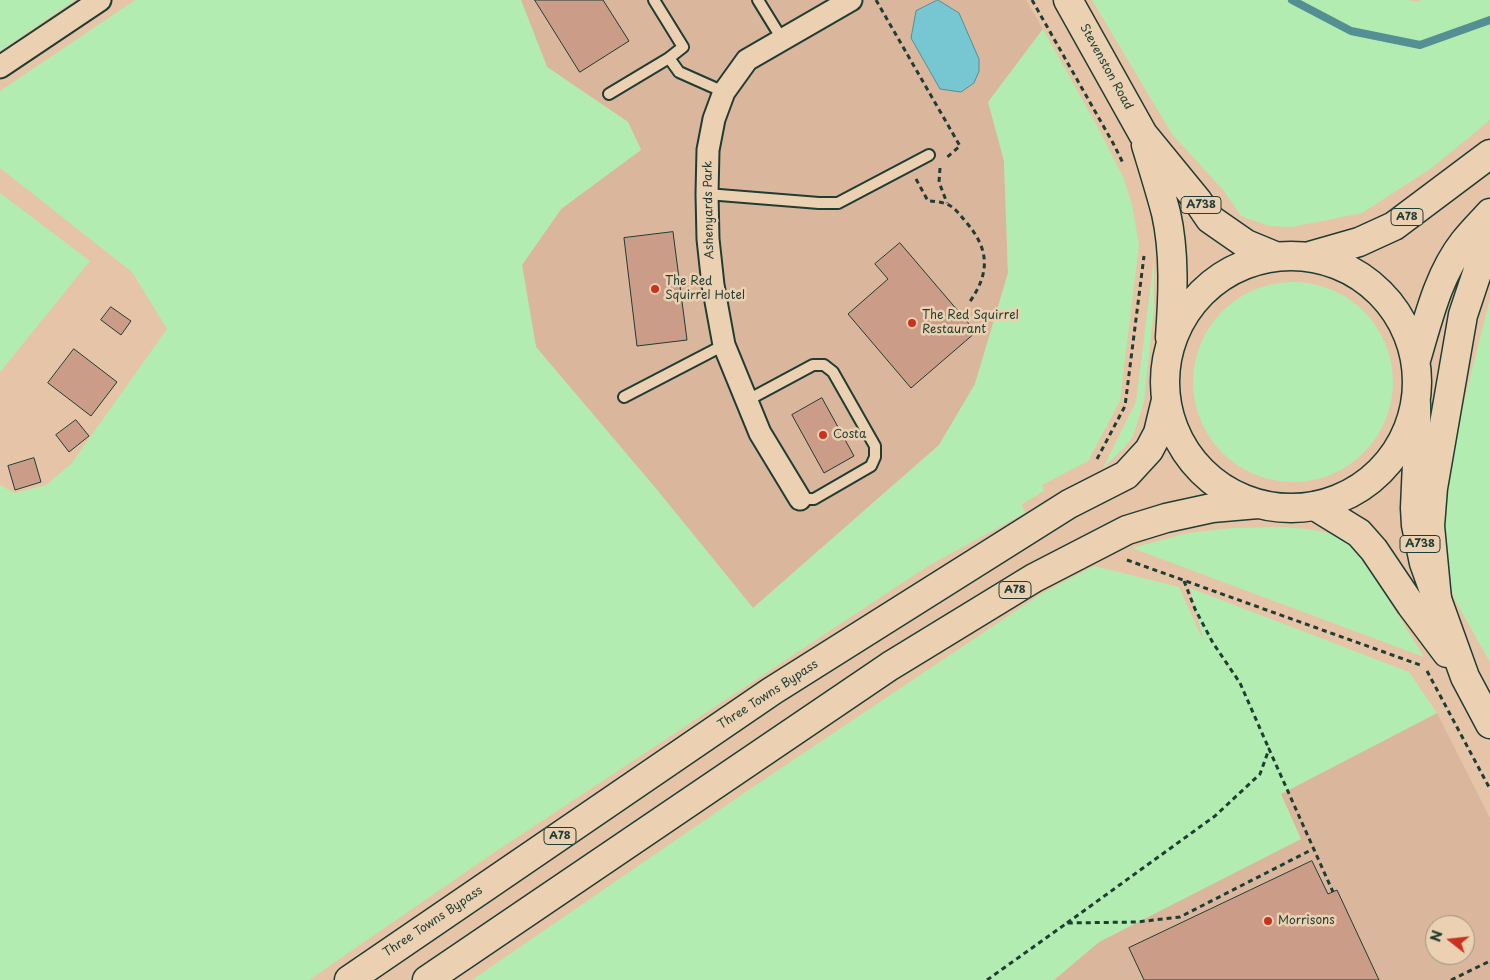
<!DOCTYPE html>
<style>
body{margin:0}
#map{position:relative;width:1490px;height:980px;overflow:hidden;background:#e6c4a8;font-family:"Playpen Sans",sans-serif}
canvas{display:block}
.north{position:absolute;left:1425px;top:915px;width:50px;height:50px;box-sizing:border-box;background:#ebd1b2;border:1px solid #999680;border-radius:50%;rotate:286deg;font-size:14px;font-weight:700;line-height:20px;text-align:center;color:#1f3d34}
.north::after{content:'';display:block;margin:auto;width:18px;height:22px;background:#c8321e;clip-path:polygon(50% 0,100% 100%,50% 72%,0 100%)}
</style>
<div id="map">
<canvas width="1490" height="980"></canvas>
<div class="north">N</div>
</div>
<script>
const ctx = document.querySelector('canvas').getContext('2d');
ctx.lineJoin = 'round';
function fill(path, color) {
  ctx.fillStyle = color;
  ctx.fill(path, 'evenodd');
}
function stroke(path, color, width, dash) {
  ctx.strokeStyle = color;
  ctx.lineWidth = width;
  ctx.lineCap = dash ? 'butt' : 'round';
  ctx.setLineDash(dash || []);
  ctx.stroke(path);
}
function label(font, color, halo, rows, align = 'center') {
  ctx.font = font + ' "Playpen Sans",sans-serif';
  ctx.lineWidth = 5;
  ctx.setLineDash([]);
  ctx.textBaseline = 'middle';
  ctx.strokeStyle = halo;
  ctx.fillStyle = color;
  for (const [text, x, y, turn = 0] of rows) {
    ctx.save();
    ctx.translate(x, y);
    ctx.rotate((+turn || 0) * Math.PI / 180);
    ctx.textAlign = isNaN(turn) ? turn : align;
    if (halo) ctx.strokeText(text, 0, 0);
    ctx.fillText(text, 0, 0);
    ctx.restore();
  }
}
fill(new Path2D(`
 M521,0H1026L1043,29L989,102L1004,161L1008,273L975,384L939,445L753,608L658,491L536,347L522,265L561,209L641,149L628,122L547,67Z
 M1437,713L1490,818V980H1054L1099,942L1300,839L1281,794ZM1435,925H1465V955H1435Z`), '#dab69d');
fill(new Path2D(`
 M0,0H75L0,51Z
 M135,0H521L547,67L628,122L641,150L561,209L522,265L536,347L658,491L753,608L939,445L975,384L1008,273L1004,161L988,102L1043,29L1101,133L1124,179L1132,205L1139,245L1120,401L1088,461L1042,485L1044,491L1022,504L1025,513L928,566L492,854L309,980H0V485L15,493L46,485L71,464L167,329L132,272L0,168V91Z
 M1092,0H1408L1417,2L1421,0H1490V120L1433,167L1362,213L1292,227L1269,226L1241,216L1224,191L1172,134Z
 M0,193L90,261L0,372Z
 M1154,258V308L1144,402L1133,436L1124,448L1103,468L1136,402Z
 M1193 382a100 100 0 1 1 200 0a100 100 0 1 1-200 0Z
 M1490,299V662L1455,600L1442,557L1446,472Z
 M1280,527C1316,530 1331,528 1360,553L1424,657L1132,548L1188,533L1232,528Z
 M1094,566L1179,587L1204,642L1190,588L1409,672L1437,713L1281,794L1301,839L1099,942L1054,980H472L753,787L1041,594Z`), '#b2ecb1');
const water = new Path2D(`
 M938,0L959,13L979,59V71L974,83L961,92L940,89L911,38L916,11Z`);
fill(water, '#77c7d2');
stroke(water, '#549093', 1);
stroke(new Path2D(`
 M1292,0L1351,31L1420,45L1490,20`), '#549093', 8);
const building = new Path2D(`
 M535,0H603L629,41L580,72Z
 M673,232L687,340L637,346L624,238Z
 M900,243L976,332L911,388L848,314L888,279L875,264Z
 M111,307L131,321L121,335L101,320Z
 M74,349L117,382L91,416L48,383Z
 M822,398L854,456L824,473L792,415Z
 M76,420L89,436L69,452L56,435Z
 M34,458L41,482L15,490L8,466Z
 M1312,861L1328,894L1337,890L1379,980H1144L1129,948Z`);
fill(building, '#cb9d89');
stroke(building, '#1f3d34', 1);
const service = new Path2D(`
 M654,0L683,47L669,58L679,72L724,92
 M758,0L782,39
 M609,94L669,58
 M707,194L819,203H838L929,155
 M624,397L724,345
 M746,401L813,365H824L833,372L875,446V457L871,466L814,499H800`);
const minor = new Path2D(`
 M0,67L100,0
 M800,499L760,433L724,345L713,285L708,239L707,194L708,150L714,119L724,92L747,60L851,0`);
const primary = new Path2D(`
 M1416,404L1417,463L1415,508L1416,525L1424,563L1465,677L1490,724
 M1315,506L1359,533L1374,550L1411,605L1447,653`);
const trunk = new Path2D(`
 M1068,0L1143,134L1197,200L1210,219L1246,244L1275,256
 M1146,145C1153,168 1160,190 1166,213C1175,253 1173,296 1170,337
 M1310,256L1359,242L1394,226L1490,154
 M1165 382a126 126 0 1 1 252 0a126 126 0 1 1-252 0Z
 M1416,360C1428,320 1438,275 1464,242C1472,232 1481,223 1490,213
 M1437,599L1430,526L1433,488L1463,315L1478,270L1490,248
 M349,980L772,691L1069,504L1126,475L1149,450L1158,433L1166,400
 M427,980L890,666L1034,578L1127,530L1166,518L1212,508L1258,504`);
stroke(service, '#1f3d34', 14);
stroke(minor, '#1f3d34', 25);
stroke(primary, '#1f3d34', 31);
stroke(trunk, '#1f3d34', 31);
stroke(new Path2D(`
 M876,0L960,146L946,158
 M1032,0L1113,143L1123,163
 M940,168L939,182L947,203
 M916,179L928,201C950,202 953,206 966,222C990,250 990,273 969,303
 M1097,459L1125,406L1144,256
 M1127,560L1423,666
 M1184,581L1195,609L1213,643L1240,683L1269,749
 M1427,671L1490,789
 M1067,923L1215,816L1260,774L1269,749L1333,892
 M987,980L1067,923L1137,922L1180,917L1313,849
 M1451,980L1490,961`), '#1f3d34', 3, [5, 4]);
stroke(service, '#ebd1b2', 10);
stroke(minor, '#ebd1b2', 21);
stroke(primary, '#ebd1b2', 28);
stroke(trunk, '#ebd1b2', 28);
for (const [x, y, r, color] of [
 [655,289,5,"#c8321e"],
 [912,323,5,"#c8321e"],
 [823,435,5,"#c8321e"],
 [1268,921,5,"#c8321e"]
]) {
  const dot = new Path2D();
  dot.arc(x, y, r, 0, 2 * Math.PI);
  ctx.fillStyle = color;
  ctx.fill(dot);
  stroke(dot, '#ebd1b2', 2);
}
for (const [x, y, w] of [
 [1201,205,40],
 [1407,217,32],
 [1420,544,40],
 [1015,590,32],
 [560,836,32]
]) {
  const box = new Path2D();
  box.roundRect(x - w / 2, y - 8.5, w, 17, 4);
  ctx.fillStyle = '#ebd1b2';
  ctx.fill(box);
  stroke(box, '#1f3d34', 1);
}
label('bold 11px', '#1f3d34', null, [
 ["A738",1201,205],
 ["A78",1407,217],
 ["A738",1420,544],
 ["A78",1015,590],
 ["A78",560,836]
]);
label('12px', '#1f3d34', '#ebd1b2', [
 ["Stevenston Road",1106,67,61],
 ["Ashenyards Park",709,210,-91],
 ["Three Towns Bypass",768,695,-33],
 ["Three Towns Bypass",433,922,-34]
]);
label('12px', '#1f3d34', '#ebd1b2', [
 ["The Red",665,282],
 ["Squirrel Hotel",665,296],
 ["The Red Squirrel",922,316],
 ["Restaurant",922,330],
 ["Costa",833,435],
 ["Morrisons",1278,921]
], 'left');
</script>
